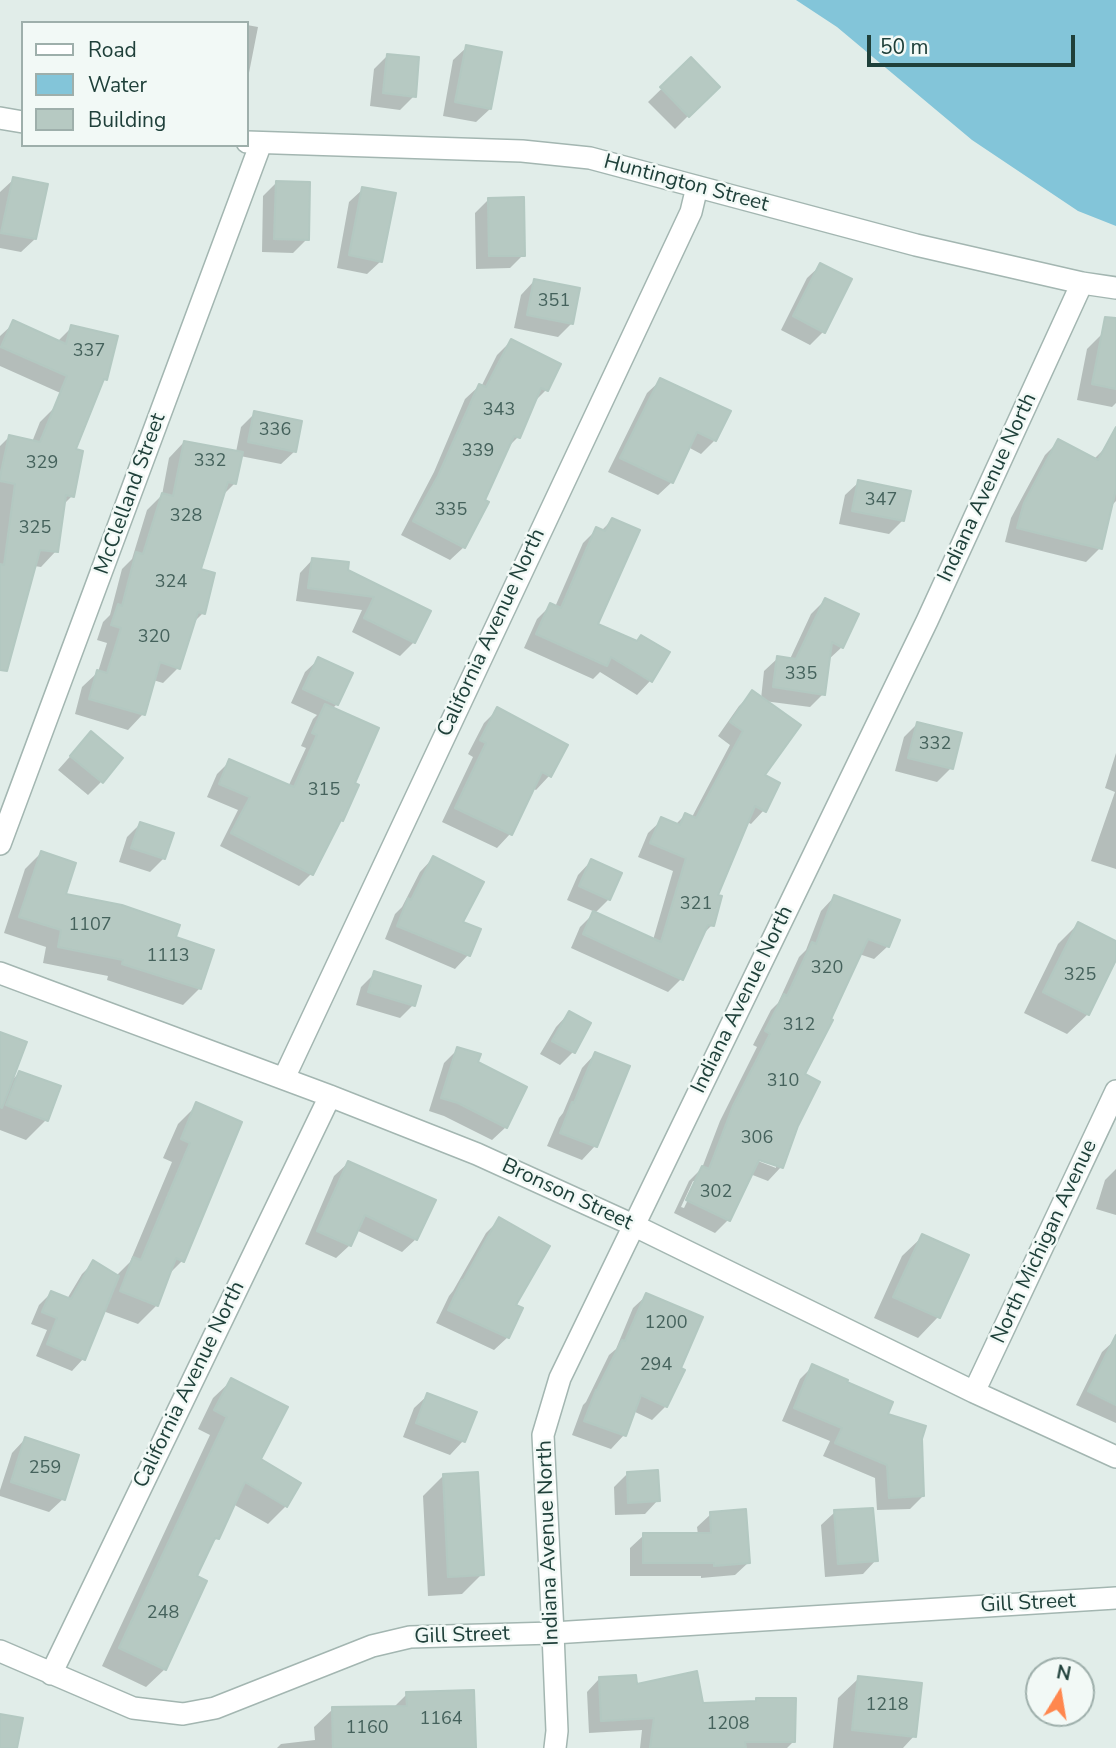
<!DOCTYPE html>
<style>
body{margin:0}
#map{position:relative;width:1116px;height:1748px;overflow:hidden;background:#e1ede9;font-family:"Nunito Sans",sans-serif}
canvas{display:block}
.legend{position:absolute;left:21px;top:21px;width:228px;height:126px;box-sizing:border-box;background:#f2f9f6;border:2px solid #9eafab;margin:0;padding:9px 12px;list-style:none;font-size:21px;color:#1f403a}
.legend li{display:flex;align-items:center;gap:14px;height:35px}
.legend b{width:35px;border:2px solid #9eafab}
.north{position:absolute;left:1025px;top:1657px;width:70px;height:70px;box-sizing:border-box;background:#f2f9f6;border:2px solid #9eafab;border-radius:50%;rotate:11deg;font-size:19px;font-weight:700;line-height:28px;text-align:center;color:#1f403a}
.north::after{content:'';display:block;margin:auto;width:24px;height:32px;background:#ff874e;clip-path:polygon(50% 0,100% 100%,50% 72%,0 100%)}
.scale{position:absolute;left:867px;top:35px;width:208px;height:32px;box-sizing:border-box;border:4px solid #1f403a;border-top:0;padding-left:9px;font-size:21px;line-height:24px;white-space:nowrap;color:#1f403a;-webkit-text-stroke:5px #f2f9f6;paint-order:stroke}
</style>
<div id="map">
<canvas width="1116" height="1748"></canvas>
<ul class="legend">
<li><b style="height:9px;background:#fff"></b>Road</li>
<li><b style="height:19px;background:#83c5d9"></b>Water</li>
<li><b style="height:19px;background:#b6c9c2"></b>Building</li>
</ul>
<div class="north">N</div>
<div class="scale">50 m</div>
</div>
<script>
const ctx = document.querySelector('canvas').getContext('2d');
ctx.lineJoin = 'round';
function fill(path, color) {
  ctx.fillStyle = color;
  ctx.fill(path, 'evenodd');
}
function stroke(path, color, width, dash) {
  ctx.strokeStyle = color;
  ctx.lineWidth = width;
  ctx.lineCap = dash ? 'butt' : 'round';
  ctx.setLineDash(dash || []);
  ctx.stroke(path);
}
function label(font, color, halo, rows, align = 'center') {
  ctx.font = font + ' "Nunito Sans",sans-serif';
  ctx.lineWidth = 5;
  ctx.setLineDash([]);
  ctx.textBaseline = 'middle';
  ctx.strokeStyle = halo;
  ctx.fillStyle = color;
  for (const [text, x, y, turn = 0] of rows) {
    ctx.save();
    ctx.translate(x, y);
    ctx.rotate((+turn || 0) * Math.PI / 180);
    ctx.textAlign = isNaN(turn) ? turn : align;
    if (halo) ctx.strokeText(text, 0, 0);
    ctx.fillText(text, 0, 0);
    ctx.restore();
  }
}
fill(new Path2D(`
 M796,0H1116V226L1078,211L972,140L837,27Z`), '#83c5d9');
fill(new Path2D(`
 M247,25L258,27L247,83Z
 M467,47L490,109L476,122L443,116L453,60Z
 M387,56L414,96L400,110L370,106L374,69Z
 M691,60L717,87L675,129L648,102Z
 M14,179L35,239L21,252L0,248V192Z
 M276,183L307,239L293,253L262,252L263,196Z
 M363,189L381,261L367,274L337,268L349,202Z
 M489,199L523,255L510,268L476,269L475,213Z
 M821,265L823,332L810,345L781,330L807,278Z
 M534,281L572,323L558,337L514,328L521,295Z
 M14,323L58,341L72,327L105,379L85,404L0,366V336Z
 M1103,333L1116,335V403L1112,407L1077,400L1087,349Z
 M511,341L559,365L546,390L532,404L518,437L506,449L464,547L450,560L401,535L434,472L465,399L479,386L481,387L497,355Z
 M661,380L715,440L701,454L688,447L672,482L658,495L608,472L647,393Z
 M55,407L73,450L72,496L63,505L56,551L41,567L34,566L0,671V446L9,437L32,442L40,422Z
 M255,413L295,451L281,464L240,456L235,483L221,497L199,570L203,613L192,624L178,668L163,683L153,680L143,714L128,730L75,714L82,687L98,672L107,643L97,640L103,622L110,615L122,569L132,559L147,510L162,495L169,458L184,442L236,452L241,427Z
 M1059,441L1093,460L1107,446L1116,451V501L1110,507L1100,548L1086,562L1005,542L1011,518L1045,455Z
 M859,482L903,520L889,534L839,524L845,495Z
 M612,520L595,625L667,653L650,681L637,695L600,672L593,679L524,648L537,619L551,605L555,607L583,543L597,529L601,531Z
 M313,559L347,571L429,612L414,642L400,656L352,632L362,610L296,601L300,573Z
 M825,600L842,647L827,661L823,694L810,707L764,701L763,776L764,810L751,824L747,822L716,896L712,925L700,937L681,979L668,992L571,948L580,927L595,912L567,900L578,875L591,861L609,899L594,914L653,940L673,871L638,857L648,833L662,820L675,825L685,815L692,817L730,745L718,736L739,706L752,693L761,699L764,671L778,658L790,659L811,614Z
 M319,659L337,704L332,709L352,784L342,820L337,825L311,874L299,886L220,846L238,810L207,797L217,774L230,761L288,787L306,748L301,746L313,719L317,715L291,703L305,672Z
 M498,709L566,746L549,776L536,790L532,788L510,834L497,848L442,822L473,757L468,754L484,723Z
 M917,724L951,768L937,782L895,771L904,737Z
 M91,733L101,782L88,795L58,770Z
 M1116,753V869L1091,861L1115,792L1105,788Z
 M140,824L164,858L150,872L119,862L127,837Z
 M41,853L64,896L174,939L200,988L183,1005L107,980L108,976L43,963L46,947L4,933L25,869Z
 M433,858L461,922L479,930L468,955L455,969L385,939L395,914L402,907L420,872Z
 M834,897L888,946L874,959L859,954L803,1075L796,1125L781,1167L768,1181L750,1174L728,1220L715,1233L674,1213L689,1181L702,1168L720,1121L757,1047L753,1045L771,1010L778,1003L799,957L806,950L821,911ZM752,1155L776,1164V1168L750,1158ZM693,1181H697L684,1208L681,1207Z
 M1078,924L1116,943V956L1088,1014L1067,1034L1024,1013L1058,944Z
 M375,973L413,1005L400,1018L356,1005L361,987Z
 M569,1013L573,1052L560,1065L540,1054L556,1027Z
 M0,1034L10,1082L19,1073L46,1120L26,1140L0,1130Z
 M458,1049L476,1063L506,1127L492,1140L444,1116L429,1111L444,1063Z
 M595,1054L627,1067L595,1146L582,1160L547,1146L559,1118L563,1113L582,1068Z
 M197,1105L182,1261L168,1275L157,1305L138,1324L103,1311L83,1359L72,1371L36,1356L47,1330L31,1324L39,1305L51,1293L67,1299L82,1274L93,1263L116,1276L130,1262L172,1162L163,1158L178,1124Z
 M348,1163L416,1239L402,1252L356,1230L350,1245L336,1258L305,1244L334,1176Z
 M1116,1169V1215L1096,1209L1105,1180Z
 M500,1219L508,1337L494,1350L436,1323L449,1296L453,1291L486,1233Z
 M923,1236L966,1256L938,1317L918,1338L874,1318L902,1256Z
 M647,1295L666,1406L652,1420L633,1411L624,1435L611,1449L572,1435L583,1405L586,1402L609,1355L616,1349L633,1308Z
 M1116,1339V1423L1076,1405L1102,1352Z
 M812,1367L920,1439L923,1496L910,1509L877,1510L875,1478L823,1456L830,1441L782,1421L800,1379Z
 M232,1380L258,1460L286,1506L268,1524L233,1504L217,1538L208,1547L195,1577L165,1669L146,1687L102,1666L210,1435L198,1429L213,1398Z
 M428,1395L463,1441L450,1455L403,1437L414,1408Z
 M25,1439L63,1499L49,1512L0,1496V1490L12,1453Z
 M627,1474L658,1500L645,1514L615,1515L614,1487Z
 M443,1476L482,1574L462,1594L428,1596L423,1496Z
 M835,1512L876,1560L863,1574L825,1577L821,1525Z
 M711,1514L749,1562L735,1575L701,1578V1576H630V1548L644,1535H698L697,1527Z
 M859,1678L914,1736L903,1748H833L838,1698Z
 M599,1679L635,1686L702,1704L753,1703L757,1699L794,1741L787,1748H640L642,1730L589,1733L587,1692Z
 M407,1694L474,1748H277L281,1744L315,1740L314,1727L333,1709L393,1708Z`), '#0003');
const building = new Path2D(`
 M466,45L502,52L491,109L455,102Z
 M387,54L419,57L416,97L383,93Z
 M691,57L720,87L689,117L660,87Z
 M13,177L48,184L36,239L1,233Z
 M276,181L310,182L309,240L274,239Z
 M362,187L396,193L382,262L349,255Z
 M524,197L525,256H489L488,198Z
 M820,263L852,279L825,333L793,316Z
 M534,279L580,288L573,324L527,315Z
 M1105,317L1116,318V389L1092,384Z
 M13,320L66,344L71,325L118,336L107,380L104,379L76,449L83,451L74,497L66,495L58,552L40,550L7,671L0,670V564L4,565L15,484L0,481V477L9,435L40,442L67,376L1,347Z
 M511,339L561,364L548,391L541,388L520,438L514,436L485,500L489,502L465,548L413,521L438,476L479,384L486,387Z
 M660,378L731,411L716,441L697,432L673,483L620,458Z
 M254,411L302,421L296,452L248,442Z
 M1116,427V489L1102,549L1017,528L1024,503L1058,439L1098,460Z
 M184,441L243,452L236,484L228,482L201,569L215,573L205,614L198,612L180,669L160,662L145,715L89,699L97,670L107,673L121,628L111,625L118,604L122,606L136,552L143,554L162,493L173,496Z
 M858,480L911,491L904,521L852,511Z
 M612,518L640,530L598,624L637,641L641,635L670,652L652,682L611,657L607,666L536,634L550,603L561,608L596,527L605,531Z
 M312,558L349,562L348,570L431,611L415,643L364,618L374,597L308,588Z
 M825,598L859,614L843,648L832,642L825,695L773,687L777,656L796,659Z
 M318,657L353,673L338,705L303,689Z
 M752,690L801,725L765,775L780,783L766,812L755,806L718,895L722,896L714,926L708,925L683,980L583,934L593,911L661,942L686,858L650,843L661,817L680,825L685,813L696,818L743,731L730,722Z
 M325,704L379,728L355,783L359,785L343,821L341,820L313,875L231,833L250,797L219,784L229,759L294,787L317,735L312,733Z
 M497,707L568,745L551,777L542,772L512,835L455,808L486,743L480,740Z
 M917,722L962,733L953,769L908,758Z
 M91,731L123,758L103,783L70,756Z
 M140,822L174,833L165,859L131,848Z
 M41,851L76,863L66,894L122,905L180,925L176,937L214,950L201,989L122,964L123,960L58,947L61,930L19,917Z
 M433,856L484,882L463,922L481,929L470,956L397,926L408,898L411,900Z
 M591,859L622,873L610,900L579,886Z
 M834,895L900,920L889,947L868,939L831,1019L833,1020L805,1074L820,1082L798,1126L783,1168L759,1160L730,1221L686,1200L702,1166L709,1169L733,1106L770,1034L765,1031L784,994L787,996L812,942L816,944Z
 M1078,922L1116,941V960L1089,1015L1043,992Z
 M374,971L421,986L415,1006L368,992Z
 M569,1011L591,1023L575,1053L552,1041Z
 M0,1032L27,1042L2,1108L0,1107Z
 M457,1047L481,1054L478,1062L527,1087L507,1128L458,1103L441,1098Z
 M595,1052L630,1066L597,1147L560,1133L572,1102L574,1103Z
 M19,1071L61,1086L48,1121L6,1105Z
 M196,1102L242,1122L184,1262L176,1258L158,1306L120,1291L133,1257L141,1260L190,1143L181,1139Z
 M348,1161L436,1200L417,1240L365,1215L351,1246L317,1231Z
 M499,1217L550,1246L516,1305L523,1308L509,1338L448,1310L462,1280L463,1281Z
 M922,1234L969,1255L940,1318L893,1297Z
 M93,1260L119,1276L85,1360L47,1344L57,1318L42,1312L51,1291L71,1299Z
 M646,1293L703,1317L681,1368L685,1370L667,1407L641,1395L626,1436L584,1421L596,1390H597L622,1340L625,1341Z
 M1116,1335V1405L1088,1391Z
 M812,1364L848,1380L847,1382L893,1402L888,1414L926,1426L922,1439L924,1496L889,1498L887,1465L835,1443L842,1428L794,1408Z
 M231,1378L288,1407L261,1459L301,1483L287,1507L245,1482L219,1539L215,1538L197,1576L207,1581L166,1670L119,1648L227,1417L214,1410Z
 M427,1393L477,1412L465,1442L416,1423Z
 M25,1437L79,1455L65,1500L11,1482Z
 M658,1470L660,1501L628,1503L627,1472Z
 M478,1472L484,1575L448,1577L443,1474Z
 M873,1508L878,1561L838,1564L834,1510Z
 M746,1509L750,1563L714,1566V1563H643V1533H711L710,1512Z
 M697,1671L703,1703L756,1701V1698H796L795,1742H745L746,1748H650L654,1718L601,1721L599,1677L636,1675L637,1684Z
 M858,1676L922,1683L916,1737L852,1730Z
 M474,1690L476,1748H333L332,1707L407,1706L406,1692Z
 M0,1714L23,1718L17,1748H0Z`);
fill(building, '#b6c9c2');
stroke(building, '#b3c8c1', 2);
const minor = new Path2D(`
 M0,844L261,143
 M0,973L330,1096L477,1154L633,1225L974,1392L1116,1457
 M284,1078L691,212L697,187
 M974,1392L1116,1091
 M0,1651L133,1708L183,1714L215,1708L372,1646L410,1637L553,1633L1116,1598
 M51,1674L330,1096`);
const tertiary = new Path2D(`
 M0,118L23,122
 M247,142L522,151L590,158L916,245L1082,283L1116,288
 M555,1748L557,1731L553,1633L543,1435L560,1378L927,621L1082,283`);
stroke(minor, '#a3b6b1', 24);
stroke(tertiary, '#a3b6b1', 24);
stroke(minor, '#fff', 21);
stroke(tertiary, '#fff', 21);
label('18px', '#45625c', null, [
 ["351",554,302],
 ["337",89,352],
 ["343",499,411],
 ["336",275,431],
 ["339",478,452],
 ["332",210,462],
 ["329",42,464],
 ["347",881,501],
 ["335",451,511],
 ["328",186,517],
 ["325",35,529],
 ["324",171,583],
 ["320",154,638],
 ["335",801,675],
 ["332",935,745],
 ["315",324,791],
 ["321",696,905],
 ["1107",90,926],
 ["1113",168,957],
 ["320",827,969],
 ["325",1080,976],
 ["312",799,1026],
 ["310",783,1082],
 ["306",757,1139],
 ["302",716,1193],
 ["1200",666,1324],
 ["294",656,1366],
 ["259",45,1469],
 ["248",163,1614],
 ["1218",887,1706],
 ["1164",441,1720],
 ["1208",728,1725],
 ["1160",367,1729]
]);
label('21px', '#1f403a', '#f2f9f6', [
 ["Huntington Street",686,184,15],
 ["Indiana Avenue North",988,488,-65],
 ["McClelland Street",131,494,-70],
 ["California Avenue North",492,633,-65],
 ["Indiana Avenue North",743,1000,-64],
 ["Bronson Street",567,1195,25],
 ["North Michigan Avenue",1045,1242,-65],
 ["California Avenue North",190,1385,-64],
 ["Indiana Avenue North",549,1543,-92],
 ["Gill Street",1028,1604,-3],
 ["Gill Street",462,1636,-2]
]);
</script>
